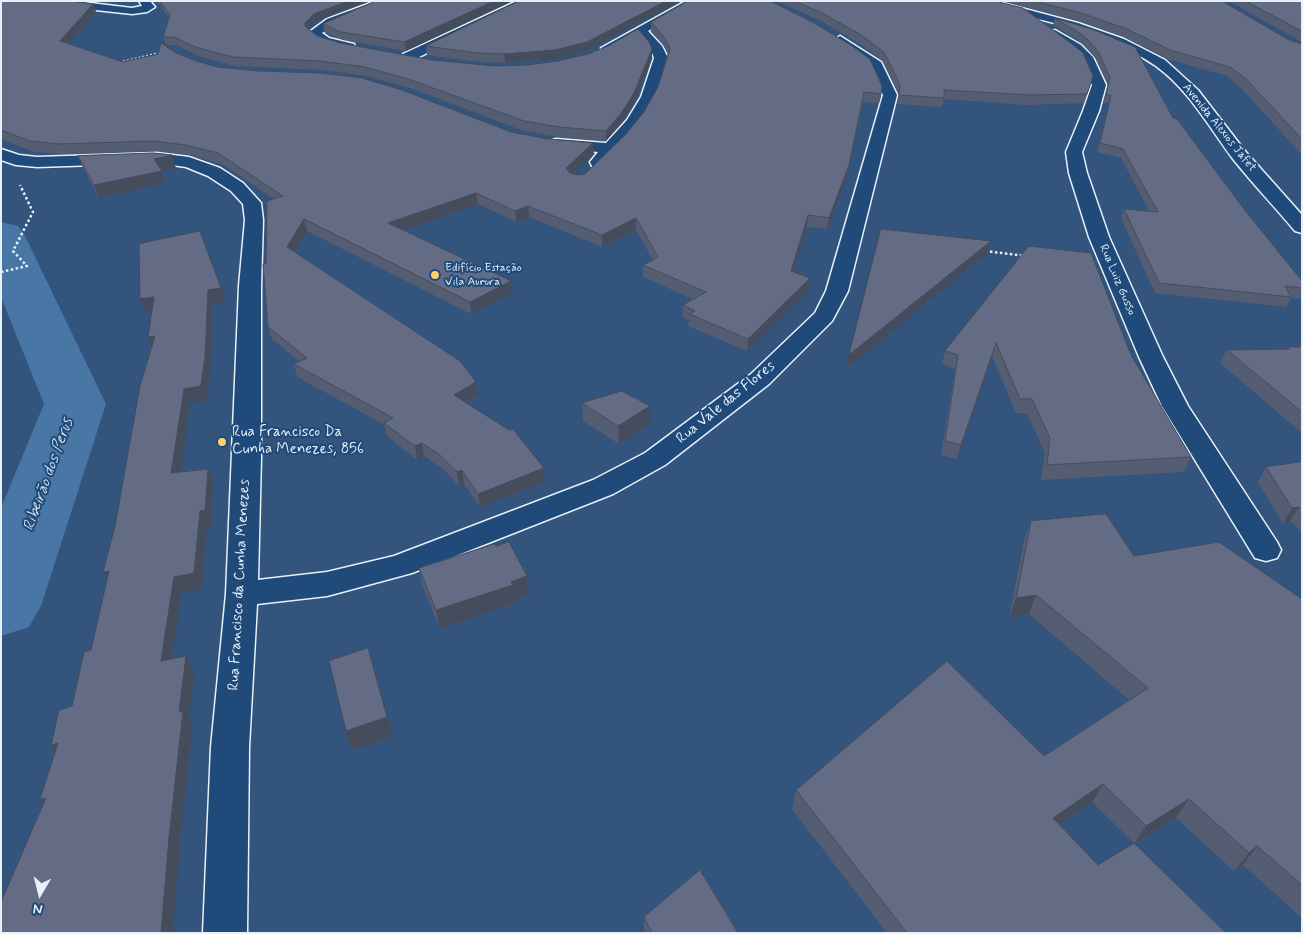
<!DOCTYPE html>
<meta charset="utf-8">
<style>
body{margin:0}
#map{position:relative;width:1303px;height:934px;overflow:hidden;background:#33547d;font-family:Mynerve,sans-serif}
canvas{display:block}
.frame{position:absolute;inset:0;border:2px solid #e8f1f8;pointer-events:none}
.north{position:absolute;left:15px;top:869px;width:50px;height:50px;-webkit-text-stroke:4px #1f4a7a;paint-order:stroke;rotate:188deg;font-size:14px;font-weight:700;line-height:20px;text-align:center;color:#e8f1f8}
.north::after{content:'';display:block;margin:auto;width:18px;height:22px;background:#e8f1f8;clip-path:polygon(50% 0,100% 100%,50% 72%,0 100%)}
</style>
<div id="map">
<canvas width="1303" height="934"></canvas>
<div class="frame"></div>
<div class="north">N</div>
</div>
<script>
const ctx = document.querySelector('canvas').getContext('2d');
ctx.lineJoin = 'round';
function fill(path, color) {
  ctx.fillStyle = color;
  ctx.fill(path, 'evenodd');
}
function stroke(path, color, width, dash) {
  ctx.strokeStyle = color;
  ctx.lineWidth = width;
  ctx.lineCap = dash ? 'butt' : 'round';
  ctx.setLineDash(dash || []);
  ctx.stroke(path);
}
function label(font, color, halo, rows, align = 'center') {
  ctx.font = font + ' Mynerve,sans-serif';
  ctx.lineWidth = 4;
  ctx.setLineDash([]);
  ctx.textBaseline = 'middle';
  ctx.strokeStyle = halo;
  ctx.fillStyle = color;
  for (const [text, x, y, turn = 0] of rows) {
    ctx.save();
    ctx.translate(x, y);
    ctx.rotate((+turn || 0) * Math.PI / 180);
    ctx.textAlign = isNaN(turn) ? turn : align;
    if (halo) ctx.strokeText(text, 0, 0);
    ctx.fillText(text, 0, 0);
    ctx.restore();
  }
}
fill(new Path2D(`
 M1,222L18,226L25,236L106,404L41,606L29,627L1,636V508L44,404L1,297Z`), '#4977a5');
const street = new Path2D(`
 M36,1H74L132,8L142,6L139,1H150L155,7L147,12L132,14L41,4Z
 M376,1H392L335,25L322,33L329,38L354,44L355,47L354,50L349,51L321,44L308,33L327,19Z
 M517,1H532L413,60L408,61L401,57L403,54Z
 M686,1H700L648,31L662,46L668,58L655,97L641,122L604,166H592L590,162L598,152L550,147L548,144L550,141L556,139L606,143L627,120L641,97L654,58L651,50L639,36L612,51L607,52L601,48Z
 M1055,30L1081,45L1093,57L1106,85L1099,111L1082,152L1087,173L1109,237L1163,357L1188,406L1277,542L1281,550L1277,558L1266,561L1255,558L1162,406L1139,357L1089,237L1069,173L1066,152L1083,111L1092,85L1082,61L1071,51L1049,34Z
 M840,36L881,62L897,95L848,291L832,321L769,384L665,465L613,494L412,573L327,596L257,604L249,747L247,933H203L211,747L226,594L239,286L245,220L243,204L231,191L208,176L186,167L157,163L37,167L16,165L1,160V149L19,155L37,157L157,153L189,157L220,168L243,183L261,203L263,220L261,286V457L258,580L327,572L394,556L593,480L645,453L751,374L815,313L826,291L883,95L870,67L836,43L834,40Z`);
const secondary = new Path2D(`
 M976,1H995L1078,23L1124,39L1165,60L1198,90L1245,151L1302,215V233L1295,231C1275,207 1253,184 1233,159C1209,127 1189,90 1156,66C1104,30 1037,20 977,3Z`);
stroke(street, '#e8f1f8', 3);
stroke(secondary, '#e8f1f8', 3);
stroke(new Path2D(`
 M119,62L161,52`), '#e8f1f8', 1, [2, 2]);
stroke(new Path2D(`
 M985,251L1026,256
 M1,272L27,266L13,251L33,212L20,185`), '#e8f1f8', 2.5, [2.5, 2.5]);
fill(street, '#1f4a7a');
fill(secondary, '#1f4a7a');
fill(new Path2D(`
 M1,1L93,4L96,12L69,44L123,62L176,53L196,61L217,67L511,132L594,154L572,174L578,175L585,174L626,134L644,112L658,87L668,54L663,45L651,31V22L870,59L881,95L879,103L863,102L847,175L827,229L807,227L793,272L810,278L809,290L747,351L688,326L689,320L683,318V305L693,299L643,277V265L653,260L636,230L602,247L529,217L516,222L478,204L403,230L511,281L513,293L471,314L307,231L295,252L478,395L465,403L544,468L545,482L480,507L464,484L459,486L443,469L424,456L417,460L387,436L385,425L297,377L294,364L299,361L272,339L268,327L266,264L274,199L222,164L189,155L157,151L63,154L34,152L1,139Z
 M92,1H118L104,3Z
 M157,1H370L315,22L309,29L317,36L340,43L432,60L495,66L527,65L652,58L634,103L622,122L606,141L559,137L524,131L413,89L366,76L322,70L235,66L198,56L177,45H166L163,37L169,18Z
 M512,1L406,51L343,40L324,32L323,24Z
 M519,1H681L587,50L556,59L505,63L478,62L427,55L426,46Z
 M777,1H995L1093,76L1084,103L1026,105L944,99L942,107L897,104L899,94L883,61L860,44L823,22Z
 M1003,1H1222L1289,40L1302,44V155L1242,89L1227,76L1167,59L1125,37L1079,21Z
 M1226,1H1302V42L1229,1Z
 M1055,18L1094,30L1173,118L1244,209L1302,281V299L1291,298L1286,307L1155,293L1121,218L1124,209L1149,211L1121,158L1097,152L1109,103H1103L1108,84L1096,59L1082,43L1053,25Z
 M78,156L176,168L162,171L166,183L99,198L83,168Z
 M1029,246L1131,355L1191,457L1184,472L1041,480L1045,453L1027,413H1016L992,356L957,459L941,455L955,369L942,364L945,351Z
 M1287,347H1302V433L1220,363L1227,350L1286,349Z
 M582,403L650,406V424L619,444L583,421Z
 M1302,462V532L1290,521L1283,523L1258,482L1266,467Z
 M1031,521L1134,556L1302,599V918L1243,865L1234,871L1176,818L1135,844L1226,933H887L792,809L796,790L1044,756L1129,700L1029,614L1009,618L1024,540ZM1092,802L1134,843L1098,865L1060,825Z
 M419,568L527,576L529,595L515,600V603L440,629L423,587Z
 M644,917L738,933H644Z`), '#555d72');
fill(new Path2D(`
 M103,1H118L104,3Z
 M348,1H370L315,22L307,32L305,23L314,14Z
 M494,1H512L406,51L404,42Z
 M666,1H681L587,50L556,59L505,63L504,54Z
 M93,4L96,12L64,50L60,41Z
 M652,49V58L634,103L622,122L606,141V131Z
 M864,92L847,175L827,229L829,218Z
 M593,143L594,154L567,179L566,168Z
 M172,155L176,168L162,171L166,183L99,198L94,185L154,159Z
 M476,193L478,204L390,235L388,223Z
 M528,206L529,217L516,222L515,211Z
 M808,215L807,227L790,283L791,271Z
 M636,218V230L602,247V235Z
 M304,219L307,231L290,259L287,247Z
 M991,241L987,254L846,369L849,355Z
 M810,278L809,290L747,351L748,339Z
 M511,281L513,293L471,314L470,302Z
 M221,288L225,303L213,304L210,372L207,401L190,404L178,489L171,473L184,389L208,290Z
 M154,297L159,312L146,313L140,299Z
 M155,336L154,352L148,337Z
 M996,343L992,356L957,459L961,445Z
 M476,382L478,395L456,408L454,395Z
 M650,406V424L619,444L618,426Z
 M422,443L424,456L417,460L415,446Z
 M544,468L545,482L480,507L478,494Z
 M208,469L214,484L211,526L207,527L202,589L182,593L169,677L161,661L174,577L200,511Z
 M462,470L464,484L459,486L457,472Z
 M1299,507L1290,521L1283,523L1292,508Z
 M109,571L112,588L103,572Z
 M527,576L529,595L515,600V603L440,629L436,610L511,582Z
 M1036,595L1029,614L1009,618L1016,598Z
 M368,648L393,736L352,750L346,731Z
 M186,656L194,672L189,721L192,727L179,854L173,933H161L179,712Z
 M58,743L63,761L51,745Z
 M1103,784L1092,802L1044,836L1053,818Z
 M46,798L53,815L40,799Z
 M1189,799L1176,818L1134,844L1146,826Z
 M1257,846L1243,865L1234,871L1249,853Z`), '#454c5c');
const building = new Path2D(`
 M1,1H68L93,4L60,41L123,62L158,54L161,43L176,53L196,61L217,67L258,71L321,73L362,78L402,90L511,132L548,139L593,143L566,168L570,173L578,175L585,174L626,134L644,112L658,87L670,48L663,36L651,22L688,1H770L814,23L849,44L870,59L882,86L881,94L864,92L849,165L829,218L808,215L791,271L810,278L748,339L689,314L695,311L683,305L706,292L643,265L658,257L636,218L602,235L528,206L515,211L476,193L388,223L511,281L470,302L304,219L287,247L460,361L476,382L454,395L509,430L513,429L544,468L478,494L462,470L457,472L440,455L422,443L415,446L384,423L393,418L294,364L307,358L268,327L263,264H266L267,201L283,196L218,153L186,145L154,141L59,144L30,141L1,130Z
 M160,1H348L314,14L305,23V26L317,36L340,43L432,60L495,66L527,65L558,61L588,54L608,46L638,29L649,42L652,49L634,93L622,112L606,131L559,127L524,121L411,80L365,67L320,61L233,57L195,47L174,37H163L170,15Z
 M376,1H494L404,42L341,32L323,24Z
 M519,1H666L587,42L555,50L504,54L477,53L426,46Z
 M795,1H995L1023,8L1072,44L1083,53L1093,76L1087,94L1029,95L944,90V98L899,95L900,85L884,52L861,35L824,14Z
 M1035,1H1222L1289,40L1302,44V139L1246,79L1230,67L1170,50L1127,29L1081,13Z
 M1246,1H1302V31Z
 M1055,18L1094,30L1135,47L1173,118L1177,119L1244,209L1302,281V288L1285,286L1291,297L1159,283L1124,209L1158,212L1123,149L1100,143L1111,95H1106L1110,77L1098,51L1084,36Z
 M153,153L172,155L154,159L162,171L94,185L78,156Z
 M881,229L991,241L849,355Z
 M200,231L221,288L208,290L205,357L201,386L184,389L171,473L208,469L205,510L200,511L194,573L174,577L161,661L186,656L179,712L183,711L169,838L161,933H1V902L46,798L40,799L58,743L51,745L59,710L72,706L84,652L91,650L109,571L103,572L115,526L140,386L155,336L148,337L154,297L140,299L139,244Z
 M1029,246L1091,253L1131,355L1191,457L1047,465L1050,438L1032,399H1020L996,343L961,445L945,441L958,355L945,351Z
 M1287,347H1302V412L1227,350L1289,349Z
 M622,391L650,406L618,426L582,403Z
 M1302,462V510L1299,507L1292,508L1266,467Z
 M1106,514L1134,556L1219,542L1302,599V885L1257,846L1249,853L1189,799L1146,826L1103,784L1053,818L1098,865L1134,843L1226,933H907L796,790L947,661L1044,756L1148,688L1036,595L1016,598L1031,521Z
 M509,542L527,576L511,582L513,585L436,610L419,568L494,544L496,546Z
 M368,648L387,717L346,731L329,661Z
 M700,870L738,933H652L644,917Z`);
fill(building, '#636c84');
stroke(building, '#454c5c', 1);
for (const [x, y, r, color] of [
 [435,275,5,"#ffd166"],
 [222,442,5,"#ffd166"]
]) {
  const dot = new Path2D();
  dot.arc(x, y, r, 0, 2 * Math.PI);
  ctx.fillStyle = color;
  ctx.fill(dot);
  stroke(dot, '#1f4a7a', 2);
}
label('12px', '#e8f1f8', '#1f4a7a', [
 ["Avenida Alexios Jafet",1219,128,51],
 ["Rua Luiz Gusso",1117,280,67]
]);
label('12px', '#e8f1f8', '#1f4a7a', [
 ["Edifício Estação",445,268],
 ["Vila Aurora",445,282]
], 'left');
label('15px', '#e8f1f8', '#1f4a7a', [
 ["Rua Vale das Flores",726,403,-39],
 ["Rua Francisco da Cunha Menezes",240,585,-87]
]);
label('15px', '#e8f1f8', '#1f4a7a', [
 ["Rua Francisco Da",232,433],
 ["Cunha Menezes, 856",232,450]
], 'left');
label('italic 16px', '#d0dfec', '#1f4a7a', [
 ["Ribeirão dos Perus",49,475,-70]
]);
</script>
